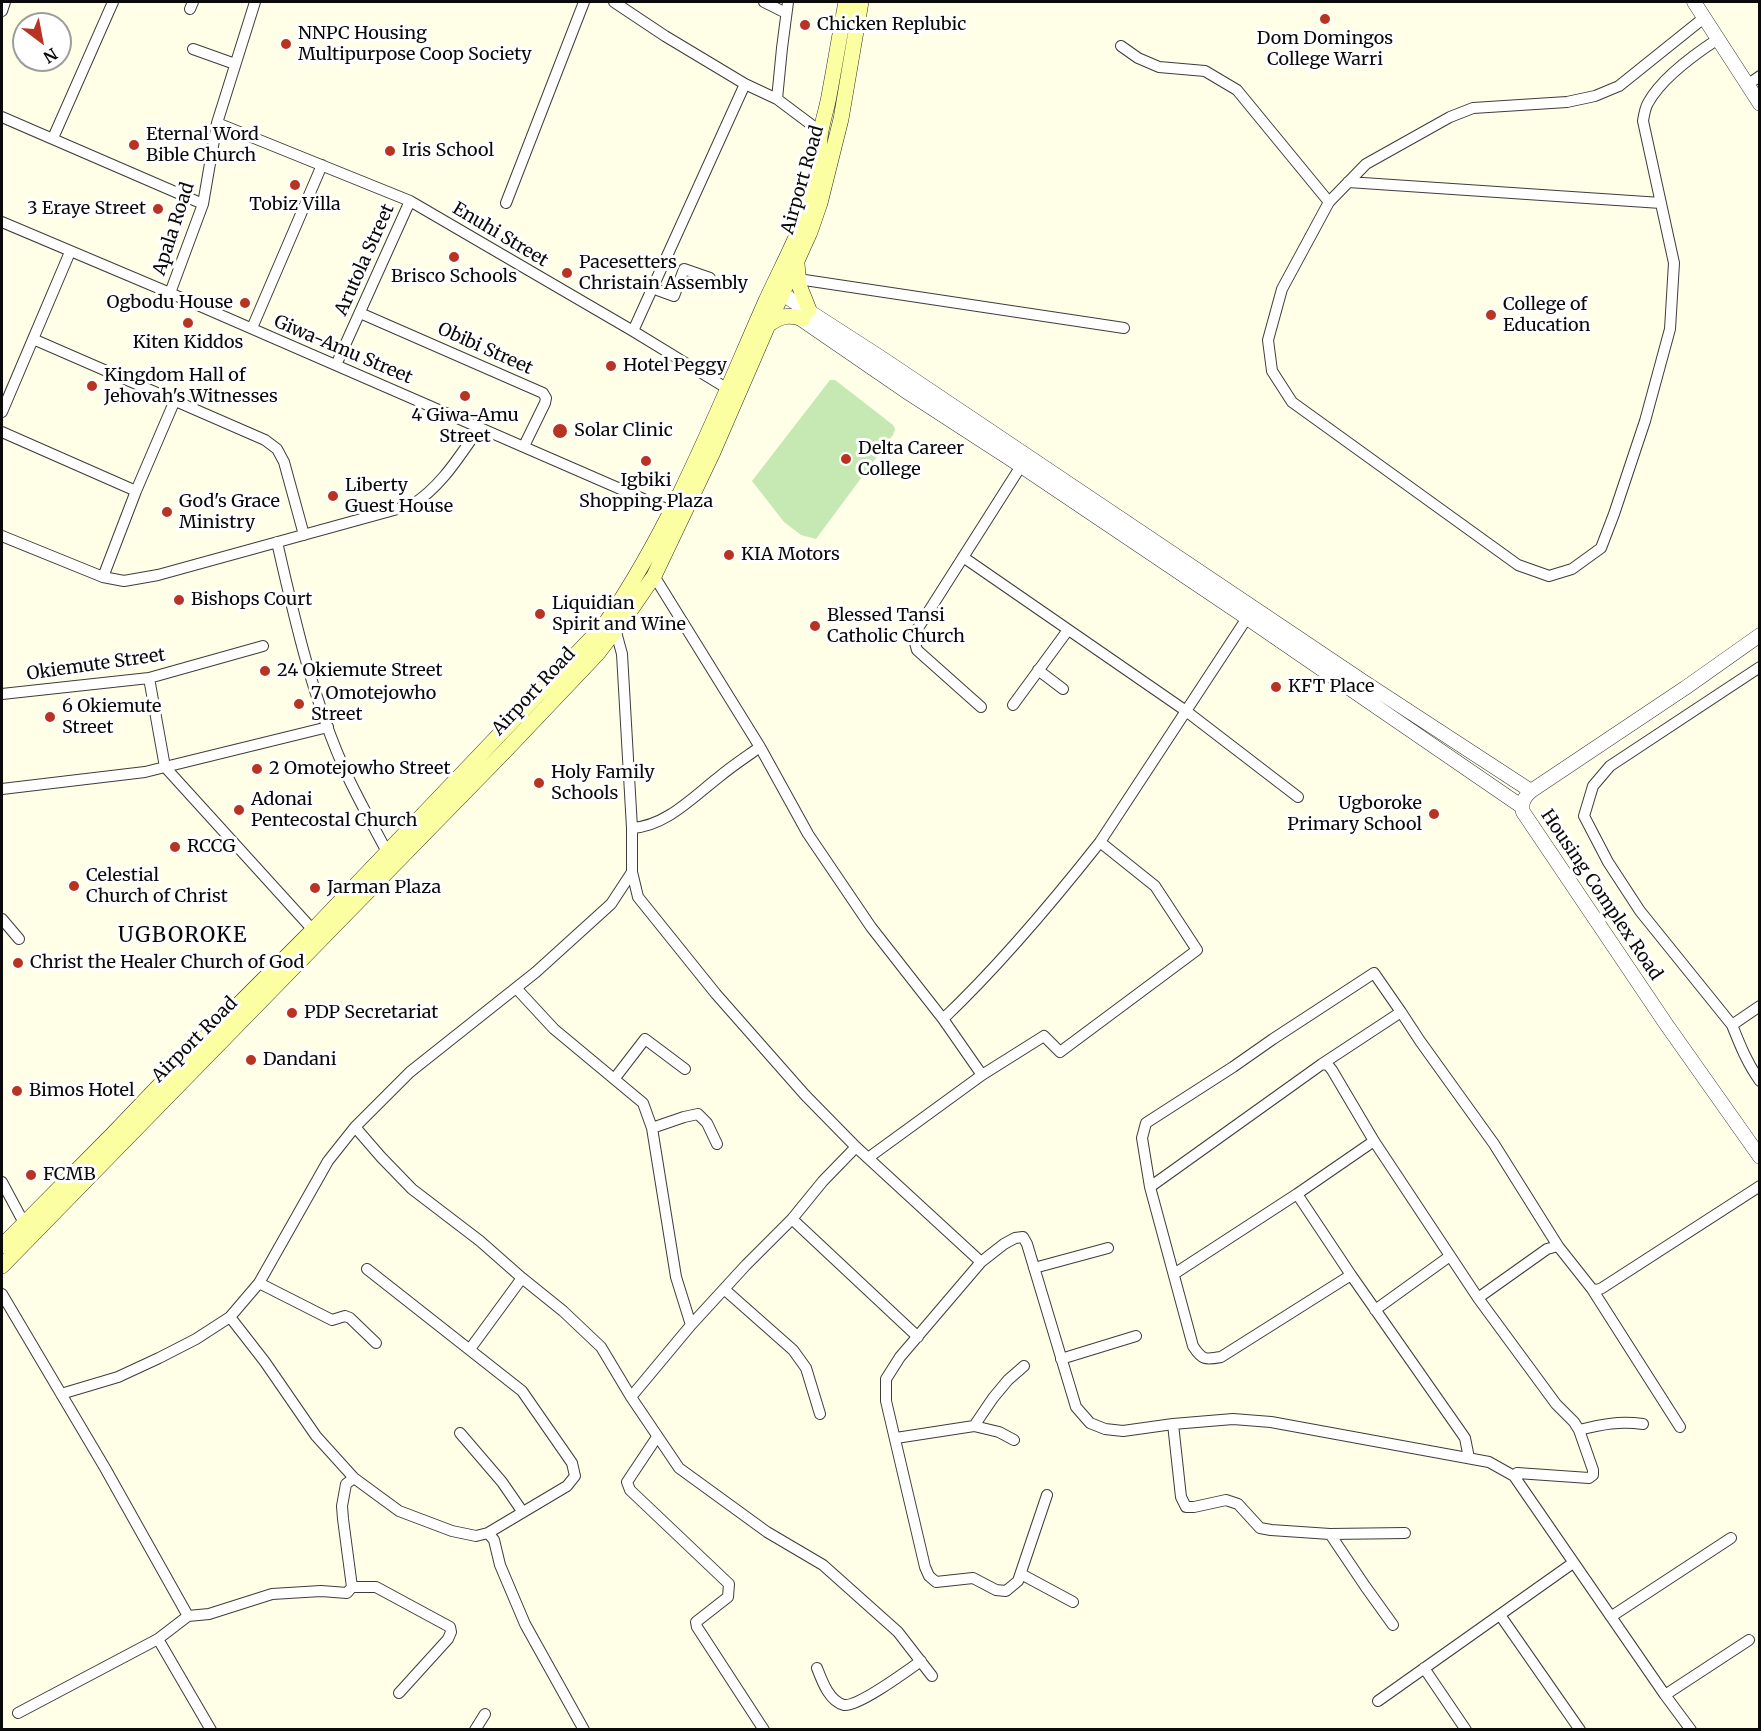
<!DOCTYPE html>
<style>
body{margin:0}
#map{position:relative;width:1761px;height:1731px;overflow:hidden;background:#fffee7;font-family:Merriweather,serif}
canvas{display:block}
.frame{position:absolute;inset:0;border:3px solid #0a0a0a;pointer-events:none}
.north{position:absolute;left:12px;top:12px;width:60px;height:60px;box-sizing:border-box;background:#fff;border:2px solid #9d9d9d;border-radius:50%;rotate:148deg;font-size:16px;font-weight:700;line-height:24px;text-align:center;color:#0a0a0a}
.north::after{content:'';display:block;margin:auto;width:21px;height:27px;background:#b93323;clip-path:polygon(50% 0,100% 100%,50% 72%,0 100%)}
</style>
<div id="map">
<canvas width="1761" height="1731"></canvas>
<div class="frame"></div>
<div class="north">N</div>
</div>
<script>
const ctx = document.querySelector('canvas').getContext('2d');
ctx.lineJoin = 'round';
function fill(path, color) {
  ctx.fillStyle = color;
  ctx.fill(path, 'evenodd');
}
function stroke(path, color, width, dash) {
  ctx.strokeStyle = color;
  ctx.lineWidth = width;
  ctx.lineCap = dash ? 'butt' : 'round';
  ctx.setLineDash(dash || []);
  ctx.stroke(path);
}
function label(font, color, halo, rows, align = 'center') {
  ctx.font = font + ' Merriweather,serif';
  ctx.lineWidth = 6;
  ctx.setLineDash([]);
  ctx.textBaseline = 'middle';
  ctx.strokeStyle = halo;
  ctx.fillStyle = color;
  for (const [text, x, y, turn = 0] of rows) {
    ctx.save();
    ctx.translate(x, y);
    ctx.rotate((+turn || 0) * Math.PI / 180);
    ctx.textAlign = isNaN(turn) ? turn : align;
    if (halo) ctx.strokeText(text, 0, 0);
    ctx.fillText(text, 0, 0);
    ctx.restore();
  }
}
fill(new Path2D(`
 M830,380H835L893,425L895,429L893,435L816,539L801,535L784,522L752,481Z`), '#c6e8b2');
const minor = new Path2D(`
 M614,2L665,36L745,84L777,99L821,132
 M764,2L786,13
 M190,9L193,2
 M2,11L5,2
 M1705,17L1619,86L1595,96L1567,102L1473,108L1450,117L1366,164L1329,202L1282,289L1268,340L1272,371L1292,402L1518,565L1549,576L1572,569L1601,548L1614,514L1645,421L1670,329L1674,263L1643,121C1644,115 1645,108 1648,103C1661,79 1695,54 1718,39
 M1121,46L1138,58L1159,67L1205,71L1237,90L1329,202
 M193,49L235,64
 M1747,85L1760,76
 M777,99L782,48L788,2
 M2,117L203,204
 M217,123L410,201L633,331L728,389
 M53,138L113,2
 M1348,182L1661,203
 M506,203L584,2
 M2,222L170,293L671,511
 M798,279L1124,328
 M652,288L674,296L684,269L710,278
 M170,293L203,204L217,123L255,2
 M360,313L543,393L546,398L545,403L524,446
 M252,328L322,165
 M633,331L745,84
 M33,339L265,440L277,449L284,462L304,535
 M336,365L410,201
 M2,412L70,252
 M2,432L136,491
 M2,536L103,577L124,581L158,575L412,505C442,486 460,455 480,427
 M277,542C295,621 313,701 347,775C359,801 374,827 387,852
 M963,557L1186,711L1298,797
 M654,576L760,747L808,834L871,927L943,1019L982,1075
 M103,577L136,491L175,400
 M1760,667L1610,766L1593,786L1584,816L1608,862L1640,911L1732,1025C1740,1045 1747,1063 1760,1081
 M1038,670L1063,689
 M149,678L165,767L328,727
 M2,694L149,678L263,646
 M1013,705L1068,630
 M981,707L917,650L913,636L1021,466
 M2,789L145,772L165,767L313,930
 M632,828C666,826 693,797 719,777C732,766 746,757 760,747
 M632,872L638,897L716,994L805,1095L856,1147L981,1262
 M2,919L19,939
 M516,988L554,1029L643,1103L652,1128L676,1277L691,1325
 M1401,1012L1420,1041L1494,1144L1558,1246
 M943,1019C1000,965 1051,904 1100,842L1247,618
 M1732,1025L1760,1006
 M615,1078L645,1039L685,1069
 M355,1127L381,1157L412,1189L480,1241L522,1278L563,1311L601,1347L631,1397L679,1468L767,1532L823,1565L898,1632L932,1676
 M652,1128L684,1117L698,1114L707,1123L717,1144
 M868,1158L982,1075L1044,1036L1060,1052L1197,950L1155,886L1100,842
 M2,1182L24,1223
 M1150,1187L1142,1138L1146,1123L1233,1067L1273,1039L1374,973L1401,1012L1322,1064
 M792,1219L918,1337
 M1034,1268L1108,1248
 M367,1269L522,1391L572,1463L575,1476L567,1486L488,1533
 M1174,1274L1297,1194
 M1351,1275L1297,1194L1374,1141
 M259,1283L332,1320L345,1316L350,1318L376,1343
 M724,1289L793,1350L806,1368L820,1414
 M1592,1289L1680,1427
 M2,1294L105,1468L188,1616
 M1478,1298L1547,1249L1558,1246L1592,1289L1597,1290L1602,1288L1760,1186
 M1375,1310L1450,1256
 M230,1317L265,1362L316,1436L354,1478L399,1511L452,1531L476,1536L488,1533L494,1540L500,1565L525,1624L584,1730
 M470,1349L522,1278
 M1061,1359L1136,1336
 M61,1394L118,1377L159,1358L196,1339L230,1317L259,1283L328,1161L355,1127L410,1072L536,972L611,904L632,872V828L622,654L616,632
 M631,1397L691,1325L746,1265L792,1219L823,1181L856,1147
 M1173,1424L1181,1497L1186,1507H1194L1226,1500L1238,1504L1260,1528L1271,1530L1330,1534L1405,1533
 M974,1426L999,1432L1014,1440
 M1579,1430C1603,1424 1619,1421 1643,1424
 M460,1433L502,1482L522,1511
 M657,1437L627,1482L630,1490L729,1584L728,1597L696,1622L697,1627L764,1730
 M896,1438L974,1426L993,1398L1008,1380L1024,1366
 M1469,1458L1465,1438L1351,1275L1221,1357C1205,1360 1202,1360 1193,1346L1150,1187L1322,1064L1328,1065L1332,1070L1374,1141L1478,1298L1556,1404L1574,1422L1579,1430L1593,1470V1475L1589,1478L1517,1473L1514,1476
 M1047,1495L1018,1581L1006,1591L996,1590L973,1578L936,1582L929,1576L925,1567L886,1401V1379L900,1357L981,1262L1004,1244L1015,1238L1023,1237L1027,1244L1076,1407L1090,1423L1105,1429L1123,1431L1173,1424L1233,1419L1271,1422L1489,1462L1514,1476L1665,1695L1691,1730
 M1330,1534L1365,1586L1393,1625
 M1021,1574L1073,1602
 M352,1587L343,1519L342,1506L346,1484L354,1478
 M1500,1615L1580,1730
 M1612,1616L1731,1538
 M158,1639L211,1730
 M817,1668C822,1681 829,1701 844,1705C858,1707 907,1671 921,1661
 M1424,1668L1466,1730
 M1665,1695L1749,1640
 M1378,1701L1573,1563
 M18,1713L158,1639L188,1616L209,1614L272,1594L321,1591L347,1593L352,1587H376L450,1627L451,1632L448,1639L399,1693
 M475,1730L485,1714`);
const tertiary = new Path2D(`
 M1694,2L1760,104
 M773,288L883,359L1364,682L1531,791
 M795,315L910,394L1021,466L1247,618L1521,806
 M1760,635L1685,688L1531,791C1524,797 1521,803 1523,812L1666,1024L1760,1157`);
const secondary = new Path2D(`
 M797,264L799,285L809,310
 M768,325C780,316 789,314 803,319
 M2,1246L111,1136L199,1044L313,930L605,624C673,525 717,412 765,303C783,263 806,224 815,181C819,165 818,148 821,131C823,119 827,108 829,96C835,64 840,33 846,2
 M2,1266L505,751L598,653L630,611L654,576L713,452L768,325L810,232L820,203L841,119L861,2`);
stroke(minor, '#3d3d3d', 12);
stroke(tertiary, '#3d3d3d', 15);
stroke(secondary, '#2c2c2c', 16);
stroke(minor, '#fff', 10);
stroke(tertiary, '#fff', 14);
stroke(secondary, '#fbffa2', 15);
for (const [x, y, r, color] of [
 [1325,19,6,"#b93323"],
 [805,25,6,"#b93323"],
 [286,44,6,"#b93323"],
 [134,145,6,"#b93323"],
 [390,151,6,"#b93323"],
 [295,185,6,"#b93323"],
 [158,209,6,"#b93323"],
 [454,257,6,"#b93323"],
 [567,273,6,"#b93323"],
 [245,303,6,"#b93323"],
 [1491,315,6,"#b93323"],
 [188,323,6,"#b93323"],
 [611,366,6,"#b93323"],
 [92,386,6,"#b93323"],
 [465,396,6,"#b93323"],
 [560,431,8,"#b93323"],
 [846,459,6,"#b93323"],
 [646,461,6,"#b93323"],
 [333,496,6,"#b93323"],
 [167,512,6,"#b93323"],
 [729,555,6,"#b93323"],
 [179,600,6,"#b93323"],
 [540,614,6,"#b93323"],
 [815,626,6,"#b93323"],
 [265,671,6,"#b93323"],
 [1276,687,6,"#b93323"],
 [299,704,6,"#b93323"],
 [50,717,6,"#b93323"],
 [257,769,6,"#b93323"],
 [539,783,6,"#b93323"],
 [239,810,6,"#b93323"],
 [1434,814,6,"#b93323"],
 [175,847,6,"#b93323"],
 [74,886,6,"#b93323"],
 [315,888,6,"#b93323"],
 [18,963,6,"#b93323"],
 [292,1013,6,"#b93323"],
 [251,1060,6,"#b93323"],
 [17,1091,6,"#b93323"],
 [31,1175,6,"#b93323"]
]) {
  const dot = new Path2D();
  dot.arc(x, y, r, 0, 2 * Math.PI);
  ctx.fillStyle = color;
  ctx.fill(dot);
  stroke(dot, '#fff', 2);
}
label('18px', '#0a0a0a', '#fff', [
 ["Chicken Replubic",817,25],
 ["NNPC Housing",298,34],
 ["Multipurpose Coop Society",298,55],
 ["Dom Domingos",1325,39,"center"],
 ["College Warri",1325,60,"center"],
 ["Eternal Word",146,135],
 ["Bible Church",146,156],
 ["Iris School",402,151],
 ["Tobiz Villa",295,205,"center"],
 ["3 Eraye Street",146,209,"right"],
 ["Pacesetters",579,263],
 ["Christain Assembly",579,284],
 ["Brisco Schools",454,277,"center"],
 ["Ogbodu House",233,303,"right"],
 ["College of",1503,305],
 ["Education",1503,326],
 ["Kiten Kiddos",188,343,"center"],
 ["Hotel Peggy",623,366],
 ["Kingdom Hall of",104,376],
 ["Jehovah's Witnesses",104,397],
 ["4 Giwa-Amu",465,416,"center"],
 ["Street",465,437,"center"],
 ["Solar Clinic",574,431],
 ["Delta Career",858,449],
 ["College",858,470],
 ["Igbiki",646,481,"center"],
 ["Shopping Plaza",646,502,"center"],
 ["Liberty",345,486],
 ["Guest House",345,507],
 ["God's Grace",179,502],
 ["Ministry",179,523],
 ["KIA Motors",741,555],
 ["Bishops Court",191,600],
 ["Liquidian",552,604],
 ["Spirit and Wine",552,625],
 ["Blessed Tansi",827,616],
 ["Catholic Church",827,637],
 ["24 Okiemute Street",277,671],
 ["KFT Place",1288,687],
 ["7 Omotejowho",311,694],
 ["Street",311,715],
 ["6 Okiemute",62,707],
 ["Street",62,728],
 ["2 Omotejowho Street",269,769],
 ["Holy Family",551,773],
 ["Schools",551,794],
 ["Adonai",251,800],
 ["Pentecostal Church",251,821],
 ["Ugboroke",1422,804,"right"],
 ["Primary School",1422,825,"right"],
 ["RCCG",187,847],
 ["Celestial",86,876],
 ["Church of Christ",86,897],
 ["Jarman Plaza",327,888],
 ["Christ the Healer Church of God",30,963],
 ["PDP Secretariat",304,1013],
 ["Dandani",263,1060],
 ["Bimos Hotel",29,1091],
 ["FCMB",43,1175]
], 'left');
label('18px', '#0a0a0a', '#fff', [
 ["Airport Road",803,180,-74],
 ["Apala Road",174,229,-72],
 ["Enuhi Street",500,235,31],
 ["Arutola Street",365,260,-66],
 ["Obibi Street",485,349,24],
 ["Giwa-Amu Street",343,350,23],
 ["Okiemute Street",96,665,-8],
 ["Airport Road",534,692,-47],
 ["Housing Complex Road",1601,895,56],
 ["Airport Road",195,1040,-45]
]);
ctx.letterSpacing = '1.5px';
label('21px', '#0a0a0a', '#fff', [
 ["UGBOROKE",183,936]
]);
ctx.letterSpacing = '0px';
</script>
